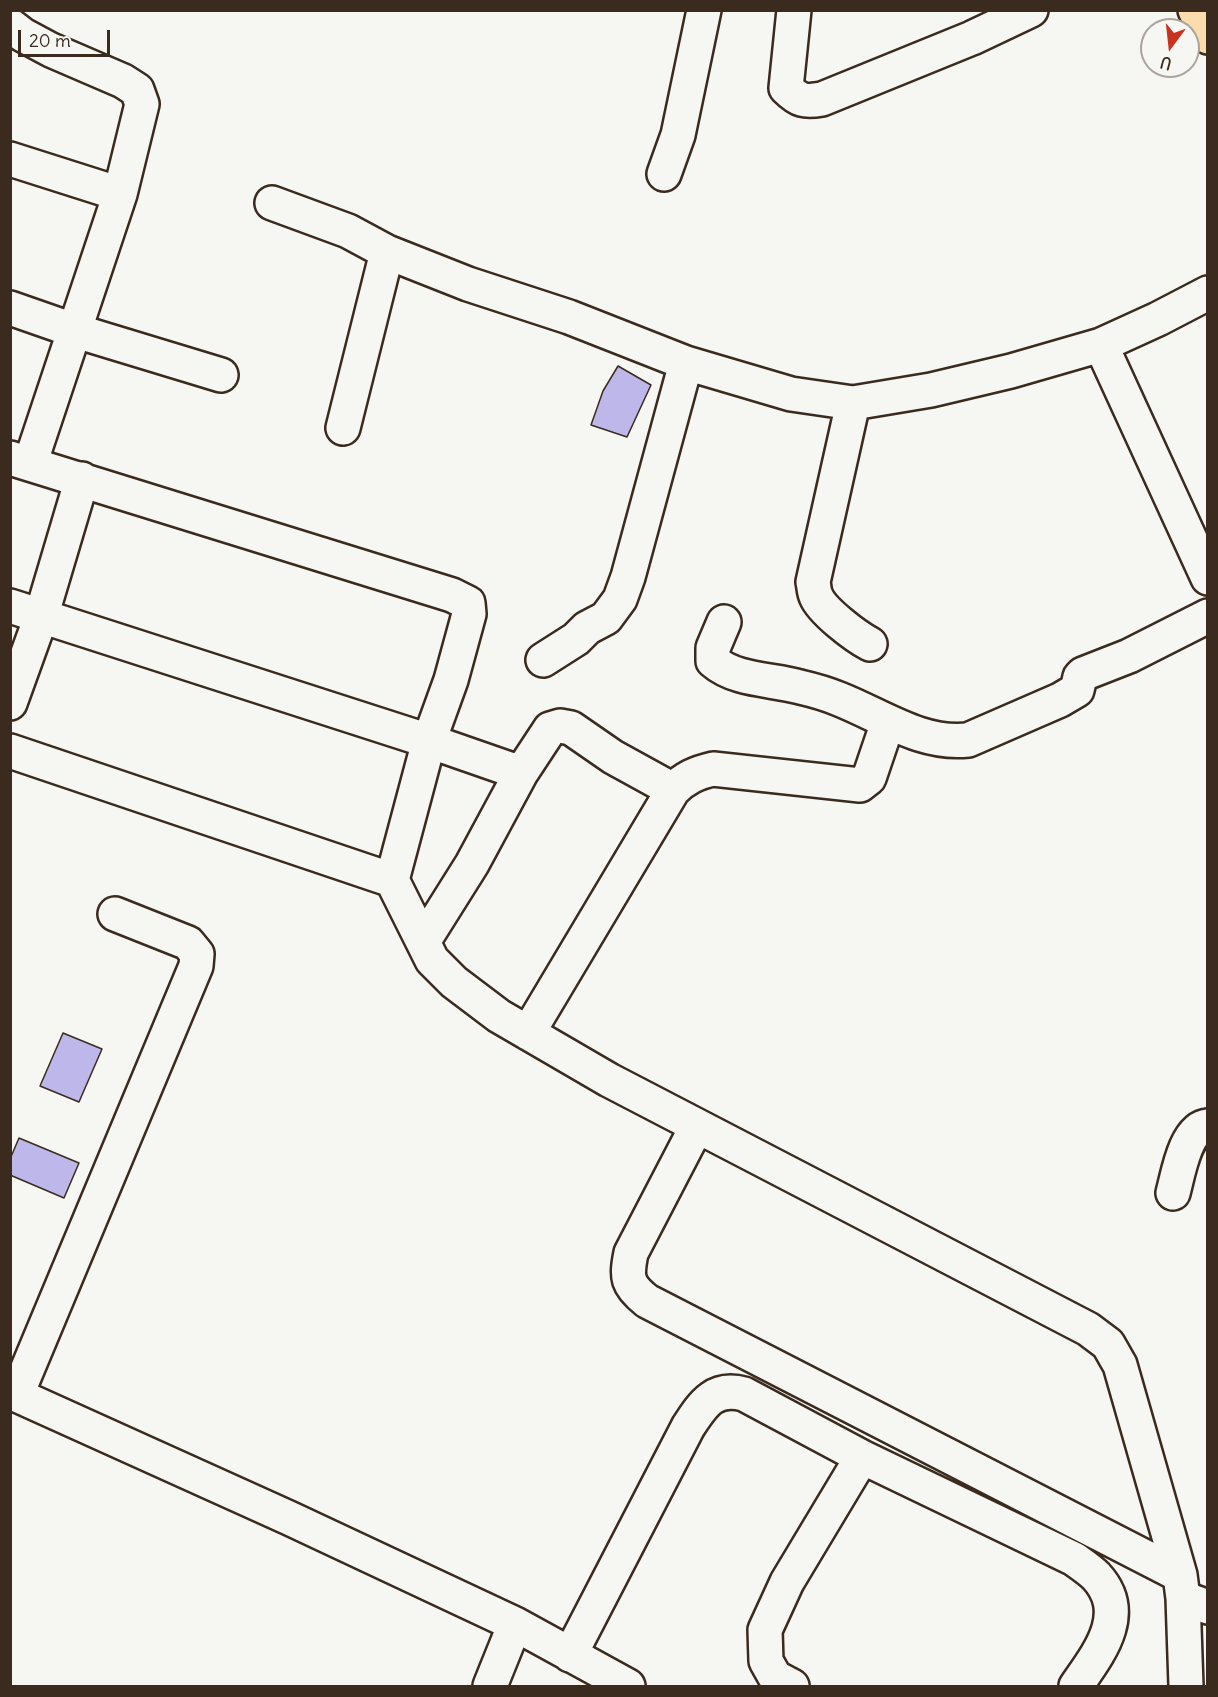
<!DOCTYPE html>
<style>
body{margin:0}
#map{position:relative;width:1218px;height:1697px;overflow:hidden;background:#f6f6f2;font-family:Delius,sans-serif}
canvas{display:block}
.frame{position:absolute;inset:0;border:12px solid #3b2a1e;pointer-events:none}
.north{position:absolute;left:1140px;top:18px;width:60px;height:60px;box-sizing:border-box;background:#f6f6f2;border:2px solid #aba49d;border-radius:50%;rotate:195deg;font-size:16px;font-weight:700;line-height:24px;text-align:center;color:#3b2a1e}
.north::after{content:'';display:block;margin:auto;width:21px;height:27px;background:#c8321e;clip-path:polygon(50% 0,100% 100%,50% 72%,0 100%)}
.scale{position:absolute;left:18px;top:30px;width:92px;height:27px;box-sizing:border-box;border:3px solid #3b2a1e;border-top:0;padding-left:8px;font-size:18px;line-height:21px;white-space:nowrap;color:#3b2a1e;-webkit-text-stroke:4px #f6f6f2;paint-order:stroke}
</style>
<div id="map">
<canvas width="1218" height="1697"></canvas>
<div class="frame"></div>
<div class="north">U</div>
<div class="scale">20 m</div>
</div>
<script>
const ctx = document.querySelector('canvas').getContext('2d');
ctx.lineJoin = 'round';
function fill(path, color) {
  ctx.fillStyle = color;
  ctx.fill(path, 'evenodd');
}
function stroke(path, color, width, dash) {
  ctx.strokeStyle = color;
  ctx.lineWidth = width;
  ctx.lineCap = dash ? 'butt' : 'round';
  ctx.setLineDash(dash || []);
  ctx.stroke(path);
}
const building = new Path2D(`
 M618,366L651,385L627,437L591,425L603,391Z
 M63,1033L102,1049L79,1102L40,1086Z
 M19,1138L79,1163L64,1198L10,1175V1159Z`);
fill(building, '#beb8ea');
stroke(building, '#3b2a1e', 1.5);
const minor = new Path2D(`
 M794,10L786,88C799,101 805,102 822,99L972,38L1031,10
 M10,25L23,35L51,50L123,81L137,90L142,104L120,194L30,464
 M10,159L120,194
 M664,174L678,135L704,10
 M272,203L348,231L387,252L468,284L569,317L686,363L791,394L853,403L931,390L1011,371L1101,345L1158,319L1208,293
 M10,308L76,331L221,375
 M1101,345L1208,578
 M853,403L813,582C814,586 814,592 816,596C822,611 855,636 870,644
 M343,428L387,252
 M10,458L452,595L468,603L469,614L451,680L429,741L392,880L432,960L454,982L499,1016L609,1080L1088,1329L1108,1344L1120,1365L1180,1575L1183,1598L1208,1607
 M10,606L429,741L521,773
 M724,622L713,648V661C736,681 772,679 800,687C813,690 827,694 839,699C882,716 921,745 968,740L1060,700L1077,690L1080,677L1083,674L1129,656L1208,616
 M543,660L576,639L587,628L606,618L620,599L628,577L686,363
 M10,703L41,617L82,479
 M10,751L392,880
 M423,942L472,864L521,773L550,729L560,726L571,728L613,757L673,790
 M528,1033L673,790C685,778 696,773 713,769L860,785L869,778L888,722
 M697,1126L631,1253C626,1278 627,1285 647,1301L1180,1575
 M1173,1193C1178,1175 1185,1128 1208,1126
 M10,1392L289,1518L515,1624L628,1686
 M17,1394L196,966L197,954L188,943L115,914
 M1183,1598L1186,1686
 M570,1655L688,1427C703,1404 714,1386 744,1394L862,1457L1074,1559C1081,1564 1090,1570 1096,1576C1131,1614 1098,1654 1076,1686
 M490,1686L515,1624
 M792,1686L775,1677L766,1661L765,1630L787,1582L862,1457`);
const highway = new Path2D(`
 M1195,10L1208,37`);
stroke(minor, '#3b2a1e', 38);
stroke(highway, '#3b2a1e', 38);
stroke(minor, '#f6f6f2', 33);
stroke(highway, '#fcdcac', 33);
</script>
